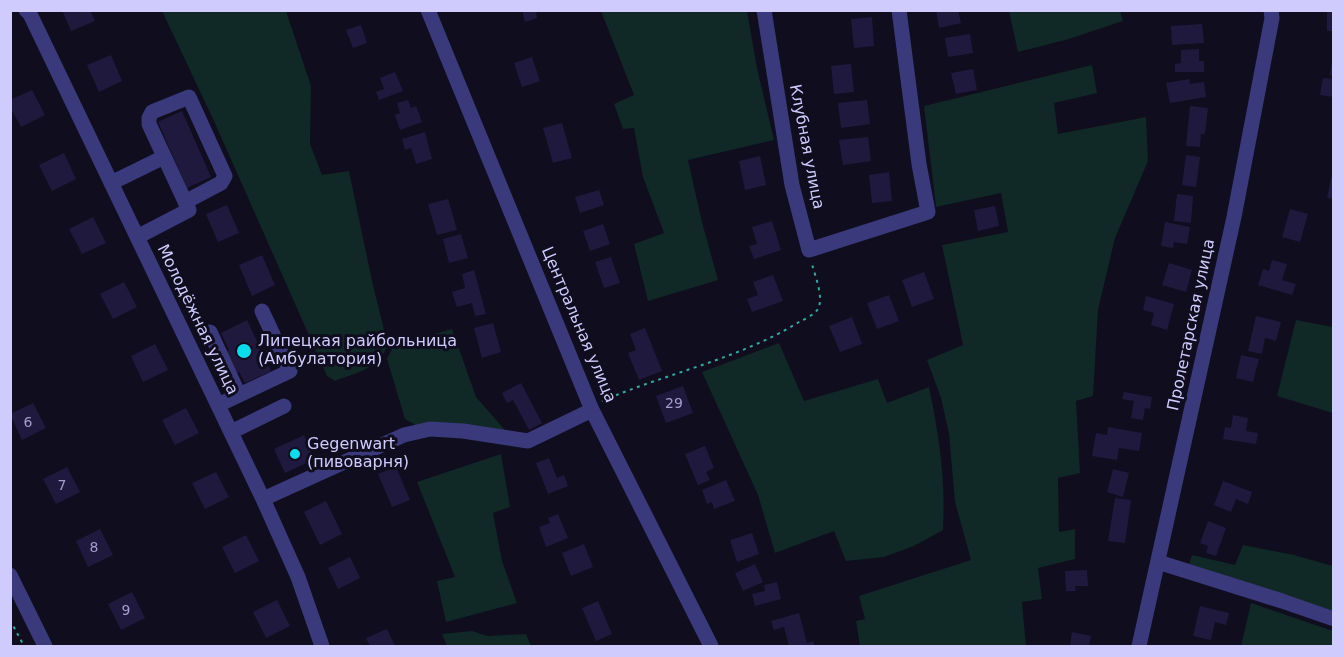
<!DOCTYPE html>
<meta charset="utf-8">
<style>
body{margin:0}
#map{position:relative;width:1344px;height:657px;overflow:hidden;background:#0f0d1e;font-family:"DejaVu Sans",sans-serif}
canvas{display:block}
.frame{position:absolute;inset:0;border:12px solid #cfcbfd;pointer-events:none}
</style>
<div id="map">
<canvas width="1344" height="657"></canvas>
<div class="frame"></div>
</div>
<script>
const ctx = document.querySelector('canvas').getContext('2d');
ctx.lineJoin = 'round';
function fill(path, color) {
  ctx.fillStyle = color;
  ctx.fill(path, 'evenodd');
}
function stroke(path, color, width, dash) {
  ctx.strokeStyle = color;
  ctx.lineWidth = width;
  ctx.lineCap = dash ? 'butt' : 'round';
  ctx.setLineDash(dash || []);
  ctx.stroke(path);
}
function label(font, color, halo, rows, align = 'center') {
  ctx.font = font + ' "DejaVu Sans",sans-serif';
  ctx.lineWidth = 6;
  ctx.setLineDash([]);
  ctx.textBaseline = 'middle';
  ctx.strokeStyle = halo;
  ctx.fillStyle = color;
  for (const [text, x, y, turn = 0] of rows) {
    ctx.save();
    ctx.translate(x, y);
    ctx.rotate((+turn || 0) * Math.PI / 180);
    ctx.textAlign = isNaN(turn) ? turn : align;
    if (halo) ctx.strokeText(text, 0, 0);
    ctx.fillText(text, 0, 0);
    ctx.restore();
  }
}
fill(new Path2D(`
 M162,11H286L311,86L310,144L322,175L349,171L372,281L387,342C385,368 354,373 335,381L327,376L214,121Z
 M601,11H747L757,68L774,140L688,160L702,222L718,280L648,301L634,244L664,233L643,177L634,128L623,129L614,104L634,95Z
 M1009,11H1120L1123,21L1069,39L1018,52Z
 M1092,65L1097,93L1054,103L1058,134L1146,117L1148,161L1115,238L1098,310L1093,396L1076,401L1080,473L1058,478L1059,532L1075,529V559L1038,568L1042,599L1022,602L1026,646H860L856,621L865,619L859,596L971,560L955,502L949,434L941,398L927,360L963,345L942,245L1008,232L1001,193L936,207L924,106Z
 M1296,320L1333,327V413L1277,396Z
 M452,329L476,397L505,430L417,426L405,419L387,359L394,345Z
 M779,343L804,401L878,379L887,403L929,387C939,435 946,481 943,530L914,546L884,557L846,561L834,531L775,553L758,495L702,372Z
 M501,454L510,507L493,513L502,561L517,603L446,622L437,581L455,577L417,482Z
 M1243,545L1294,555L1333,566V611L1189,564L1192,555L1235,565Z
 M1251,603L1333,631V646H1241Z
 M472,631L487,636L526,634L531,646H447L442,634Z`), '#102826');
fill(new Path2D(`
 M62,10H90L95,21L71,31Z
 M522,10H540V11L536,13L537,18L525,22Z
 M936,10H958L961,23L939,28Z
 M1327,10H1334V31H1327Z
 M872,17L874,46L854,48L851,19Z
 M1202,24L1204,43L1172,45L1171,26Z
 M361,25L367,43L353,48L346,30Z
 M970,34L973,53L948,57L945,38Z
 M1199,49V61H1204V72H1175V64L1181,63V50Z
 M111,55L122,81L99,92L87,65Z
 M532,57L540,81L522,87L514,63Z
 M1332,61H1334V76L1330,75Z
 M851,64L854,92L834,94L831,66Z
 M973,69L977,90L956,94L951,73Z
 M395,72L403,91L379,100L376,92L384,89L380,78Z
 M1323,78L1334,79V97L1320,95Z
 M1189,79L1190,84L1204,82L1206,97L1170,103L1166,83Z
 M32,90L45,115L21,127L10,107V100Z
 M408,100L411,108L416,106L422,122L400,130L395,115L400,113L397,103Z
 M867,100L870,124L841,128L838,103Z
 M1190,106L1208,108L1205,134H1201L1200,147L1186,146Z
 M182,111L211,177L187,188L158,122Z
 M562,123L572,158L553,163L543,128Z
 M425,132L432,159L416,164L411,148L405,150L402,139Z
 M868,137L871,161L843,165L839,140Z
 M64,153L76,179L52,191L39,165Z
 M1186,155L1200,157L1196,187L1182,185Z
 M760,156L766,185L745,190L739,161Z
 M889,172L892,201L872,203L869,175Z
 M1331,178H1334V199L1327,198Z
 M599,190L604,205L580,213L575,197Z
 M1177,194L1193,196L1191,223L1174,221Z
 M448,199L457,230L437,235L428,204Z
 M227,205L239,233L218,242L206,214Z
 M995,206L999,226L978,231L974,210Z
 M1290,209L1308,214L1300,242L1282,237Z
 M93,217L106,243L82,254L69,229Z
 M772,221L781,250L754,259L749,246L757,244L752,227Z
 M1165,222L1190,227L1187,244L1174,242L1173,248L1161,246Z
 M603,224L610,244L590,251L583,231Z
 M461,234L468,258L449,263L443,239Z
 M262,255L275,285L252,296L239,265Z
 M611,257L620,283L604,288L595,262Z
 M1272,260L1287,264L1282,280L1296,284L1292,295L1258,285L1263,269L1269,271Z
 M1169,263L1192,270L1186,292L1162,285Z
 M474,270L486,314L475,316L472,303L457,307L452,292L465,288L462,274Z
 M924,272L934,299L912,307L902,280Z
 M773,275L783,301L752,312L747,299L758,295L753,282Z
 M124,282L137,307L113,319L100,294Z
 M889,295L899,321L877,329L867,303Z
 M1146,296L1174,304L1167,330L1151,325L1154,313L1143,310Z
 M1256,316L1281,322L1276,341L1265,338L1262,354L1248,351Z
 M852,317L862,344L840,352L829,326Z
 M247,320L271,371L245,383L239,372L234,374L223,352L229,350L221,333Z
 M493,323L501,352L482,358L474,328Z
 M645,328L662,371L639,380L628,353L636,350L630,334Z
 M155,344L168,370L143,382L131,356Z
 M1241,355L1259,359L1253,382L1236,378Z
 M521,383L542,423L529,430L513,400L507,403L502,393Z
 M683,386L693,413L666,423L656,396Z
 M1124,392L1152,397L1150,409L1145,408L1143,420L1131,418L1134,401L1122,399Z
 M33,403L46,428L22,440L10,414Z
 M186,408L199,433L175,445L162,420Z
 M1233,415L1248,418L1246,431L1258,433L1256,444L1223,439L1225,427L1231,428Z
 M1108,427L1142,433L1139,451L1119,448L1117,460L1092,456L1096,433L1107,435Z
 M304,435L315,459L285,473L274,449Z
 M705,446L714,468L706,472L710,480L698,485L685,454Z
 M549,458L557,478L564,475L568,486L548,494L536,463Z
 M67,467L80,492L56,504L43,479Z
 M396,467L410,500L392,507L378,474Z
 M1113,469L1129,473L1123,497L1107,492Z
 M216,472L229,497L205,509L192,483Z
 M726,480L735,501L714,509L712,502L707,504L702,490Z
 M1223,481L1252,492L1248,504L1236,499L1231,512L1214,505Z
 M1115,498L1131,500L1125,543L1108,541Z
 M326,501L342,534L320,545L304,512Z
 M558,514L568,538L546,547L539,527L550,523L548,518Z
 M1208,521L1226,528L1216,556L1206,553L1208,546L1200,543Z
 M100,529L113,555L88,567L76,541Z
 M752,533L759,554L737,562L730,540Z
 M246,535L259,561L235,573L222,547Z
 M584,544L593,567L571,576L562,553Z
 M350,557L360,578L338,589L328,568Z
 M755,564L763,582L743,591L735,573Z
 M1087,570L1088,586H1075L1076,591H1066L1065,571Z
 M777,582L781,599L755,606L752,594L765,591L764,585Z
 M132,592L145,618L121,630L108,604Z
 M277,600L290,626L266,638L253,612Z
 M598,601L612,634L596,641L582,608Z
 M1200,606L1229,613L1226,625L1215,622L1211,640L1193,636Z
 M799,613L807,643L813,641L815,646H789L784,627L774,630L771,621Z
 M387,629L395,646H370L366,638Z
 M1072,632L1091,636L1089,646H1070Z`), '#20193e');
stroke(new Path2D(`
 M602,401C667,373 739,359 799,322C805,319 814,315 818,309C824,297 815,276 812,264
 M10,620L24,646`), '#31aba0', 2, [3, 4.5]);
stroke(new Path2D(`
 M26,10L30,14L263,499L298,577L322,646
 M428,10L592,410L711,646
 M764,10L792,185L809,250L928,212L919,164L899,10
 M111,183L164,157
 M137,237L189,210L149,124V118L152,112L189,97L225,176L221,183L185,202
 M210,332L239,395
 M218,405L290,371L262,311
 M231,432L284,406
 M263,499L404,435L430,429L463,431L528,441L592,410
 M1158,562L1282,601L1334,619
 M10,575L45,646
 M1139,646L1234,217L1272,18L1271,10`), '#39397b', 15);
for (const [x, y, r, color] of [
 [244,351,8,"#08dded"],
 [295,454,6,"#08dded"]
]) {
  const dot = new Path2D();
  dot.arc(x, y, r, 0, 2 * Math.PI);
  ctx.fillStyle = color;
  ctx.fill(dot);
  stroke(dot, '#0f0d1e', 2);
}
label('14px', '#a39ecd', null, [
 ["29",674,404],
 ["6",28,423],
 ["7",62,486],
 ["8",94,548],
 ["9",126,611]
]);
label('16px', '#cfcbfd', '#0f0d1e', [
 ["Клубная улица",806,147,79],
 ["Молодёжная улица",197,320,64],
 ["Центральная улица",578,325,67],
 ["Пролетарская улица",1192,325,-78]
]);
label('16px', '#cfcbfd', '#0f0d1e', [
 ["Липецкая райбольница",258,342],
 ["(Амбулатория)",258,360],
 ["Gegenwart",307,445],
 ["(пивоварня)",307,463]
], 'left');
</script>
